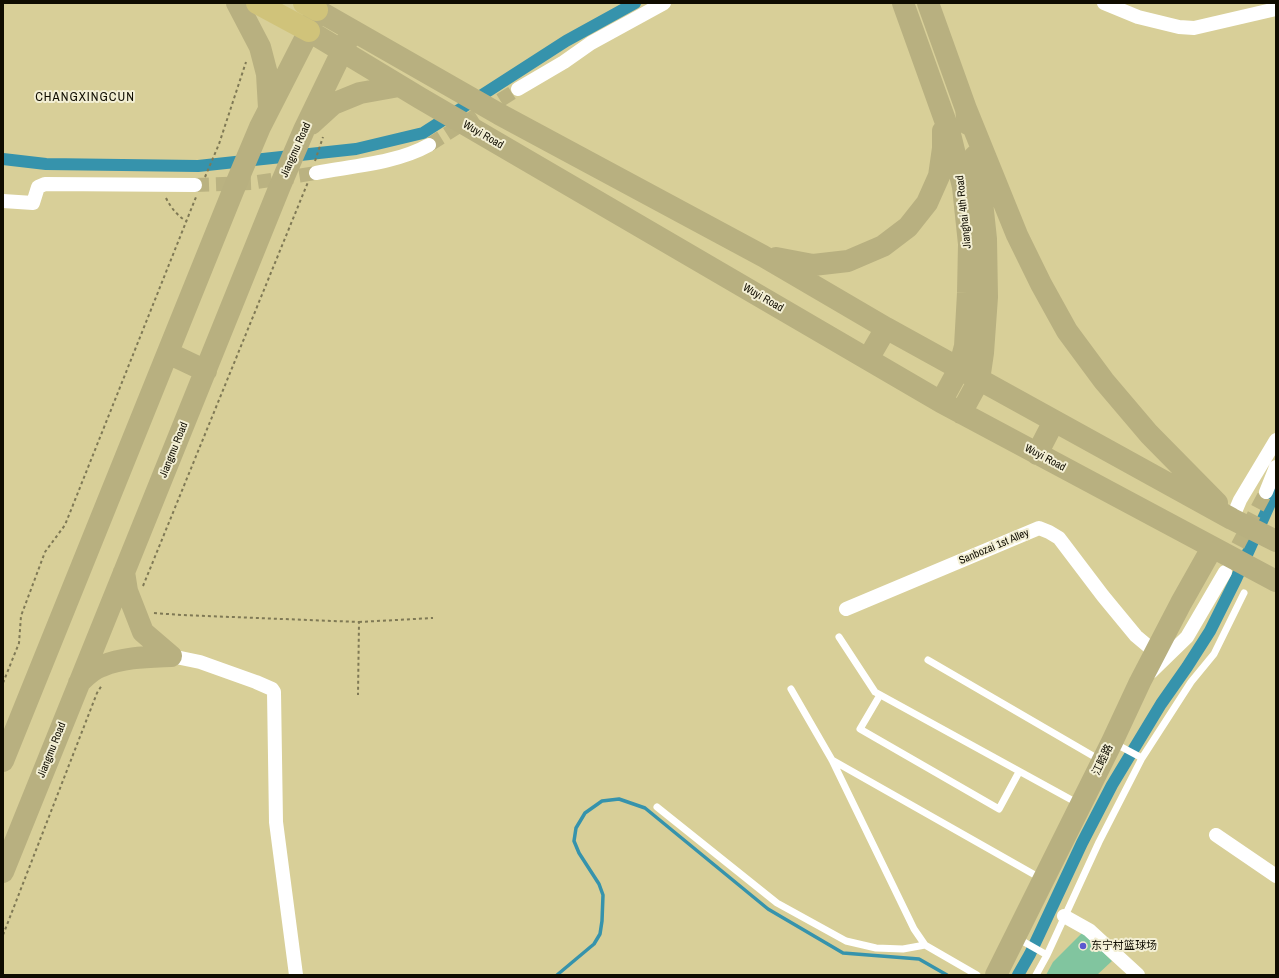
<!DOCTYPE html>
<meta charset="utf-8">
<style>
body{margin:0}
#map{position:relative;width:1279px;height:978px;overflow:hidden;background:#d8cf98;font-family:"Archivo Narrow",sans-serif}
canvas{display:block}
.frame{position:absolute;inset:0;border:4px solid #0f0c00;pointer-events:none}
</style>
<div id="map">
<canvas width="1279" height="978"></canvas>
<div class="frame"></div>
</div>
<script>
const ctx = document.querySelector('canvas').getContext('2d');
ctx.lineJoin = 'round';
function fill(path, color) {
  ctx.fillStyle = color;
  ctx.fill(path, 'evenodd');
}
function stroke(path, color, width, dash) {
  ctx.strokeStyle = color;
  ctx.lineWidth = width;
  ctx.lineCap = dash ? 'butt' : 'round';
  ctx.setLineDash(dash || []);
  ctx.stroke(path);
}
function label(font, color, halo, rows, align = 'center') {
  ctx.font = font + ' "Archivo Narrow","Noto Sans SC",sans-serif';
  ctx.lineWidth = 4;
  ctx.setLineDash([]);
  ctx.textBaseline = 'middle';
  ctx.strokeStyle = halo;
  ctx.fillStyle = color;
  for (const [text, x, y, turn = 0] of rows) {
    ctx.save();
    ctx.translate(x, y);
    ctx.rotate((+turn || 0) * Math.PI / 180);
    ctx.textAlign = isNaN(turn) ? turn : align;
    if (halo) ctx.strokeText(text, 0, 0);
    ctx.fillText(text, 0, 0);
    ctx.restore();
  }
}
fill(new Path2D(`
 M1083,932L1112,961L1097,975H1046L1053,962Z`), '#81c59f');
stroke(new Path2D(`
 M557,975L594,944L600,934L602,921L603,895L599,884L579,853L574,841L576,828L585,813L602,801L619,799L645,808L768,909L843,953L919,959L947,975`), '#3693ac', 3.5);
stroke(new Path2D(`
 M3,159L46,164L198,166L356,149L423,133L566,41L635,3
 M1018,975L1030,954L1082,843L1112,785L1161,704L1187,667L1210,631L1236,579L1276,490`), '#3693ac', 12);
stroke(new Path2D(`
 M429,145L518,89
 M195,185L251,183L316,173
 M1228,564L1266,492`), '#bab281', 14, [14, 7]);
stroke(new Path2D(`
 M315,161L323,137
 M205,177L219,144L246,62
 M166,198C171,208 177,215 186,221
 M143,586L308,182
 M154,613L181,615L359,622L358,695
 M359,622L433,618
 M3,683L19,643L21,616L45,552L65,525L196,197
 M3,935L97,693L102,685`), '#7f7955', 2, [3, 3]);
stroke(new Path2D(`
 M839,637L875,692L1079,804
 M928,660L1100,760
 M791,689L832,760L914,929L925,945L977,975
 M880,695L860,729L999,809L1019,772
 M1114,743L1142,758
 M832,760L1042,879
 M657,807L777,903L846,941L876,948L903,949L925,945
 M1017,938L1047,955
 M1036,975L1047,955L1099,842L1142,758L1191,682L1214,654L1244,593`), '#fff', 7);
stroke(new Path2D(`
 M1104,3L1138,17L1179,27L1194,28L1276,9
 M518,89L564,62L591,43L664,3
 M316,173C353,166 397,163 429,145
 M3,201L33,203L38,187L45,184L195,185
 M1266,492L1276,467
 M1232,519L1240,500L1276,440
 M846,609L1039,528L1049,532L1059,538L1103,596L1136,636L1155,652
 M171,656L200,662L256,682L272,689L274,692L276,822L296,975
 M1151,672L1187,637L1225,572
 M1216,835L1276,876
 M1064,916L1089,930L1138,975`), '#fff', 14);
stroke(new Path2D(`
 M237,3L260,47L267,74L269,108
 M903,3L950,134L963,187L969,244L968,293L965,346L959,369L941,402
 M928,3L966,109L968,124
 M309,31L420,98L941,402L1276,581
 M966,109L1017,235L1041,284L1067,331L1104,381L1149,434L1217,503
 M311,124L333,104L360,93L399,86
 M776,258L813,265L848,261L883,246L908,227L927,203L939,176L943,148V131
 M168,353L206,371
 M868,359L886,328
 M961,413L979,380L983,353L987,297L986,239L980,183L975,156
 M1037,454L1054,421
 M124,572L127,591L143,632L171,656
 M79,683C86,676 92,669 102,666C124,657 148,657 171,656
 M3,761L233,191L260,127L309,31L317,10L499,114L763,256L886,328L1232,519L1276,541
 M3,872L280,186L304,130L348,39
 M996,975L1112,742L1140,682L1181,603L1212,548`), '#b8b080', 22);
stroke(new Path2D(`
 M257,3L309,31
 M304,3L317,10`), '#d0c37a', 22);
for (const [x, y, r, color] of [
 [1083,946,4,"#5b58d0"]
]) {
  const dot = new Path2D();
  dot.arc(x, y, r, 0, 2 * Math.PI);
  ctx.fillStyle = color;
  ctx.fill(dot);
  stroke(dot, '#f3efd4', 1.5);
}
label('11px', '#0f0c00', '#f3efd4', [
 ["Wuyi Road",483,135,30],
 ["Jiangmu Road",296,150,-66],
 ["Jianghai 4th Road",964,212,-96],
 ["Wuyi Road",763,298,30],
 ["Jiangmu Road",174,450,-68],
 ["Wuyi Road",1045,458,28],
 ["Sanbozai 1st Alley",994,547,-23],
 ["Jiangmu Road",52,750,-68],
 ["江睦路",1103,760,-64]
]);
label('11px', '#0f0c00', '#f3efd4', [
 ["东宁村篮球场",1091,946]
], 'left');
ctx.letterSpacing = '1px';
label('13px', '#0f0c00', '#f3efd4', [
 ["CHANGXINGCUN",85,98]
]);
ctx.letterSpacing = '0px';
</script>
